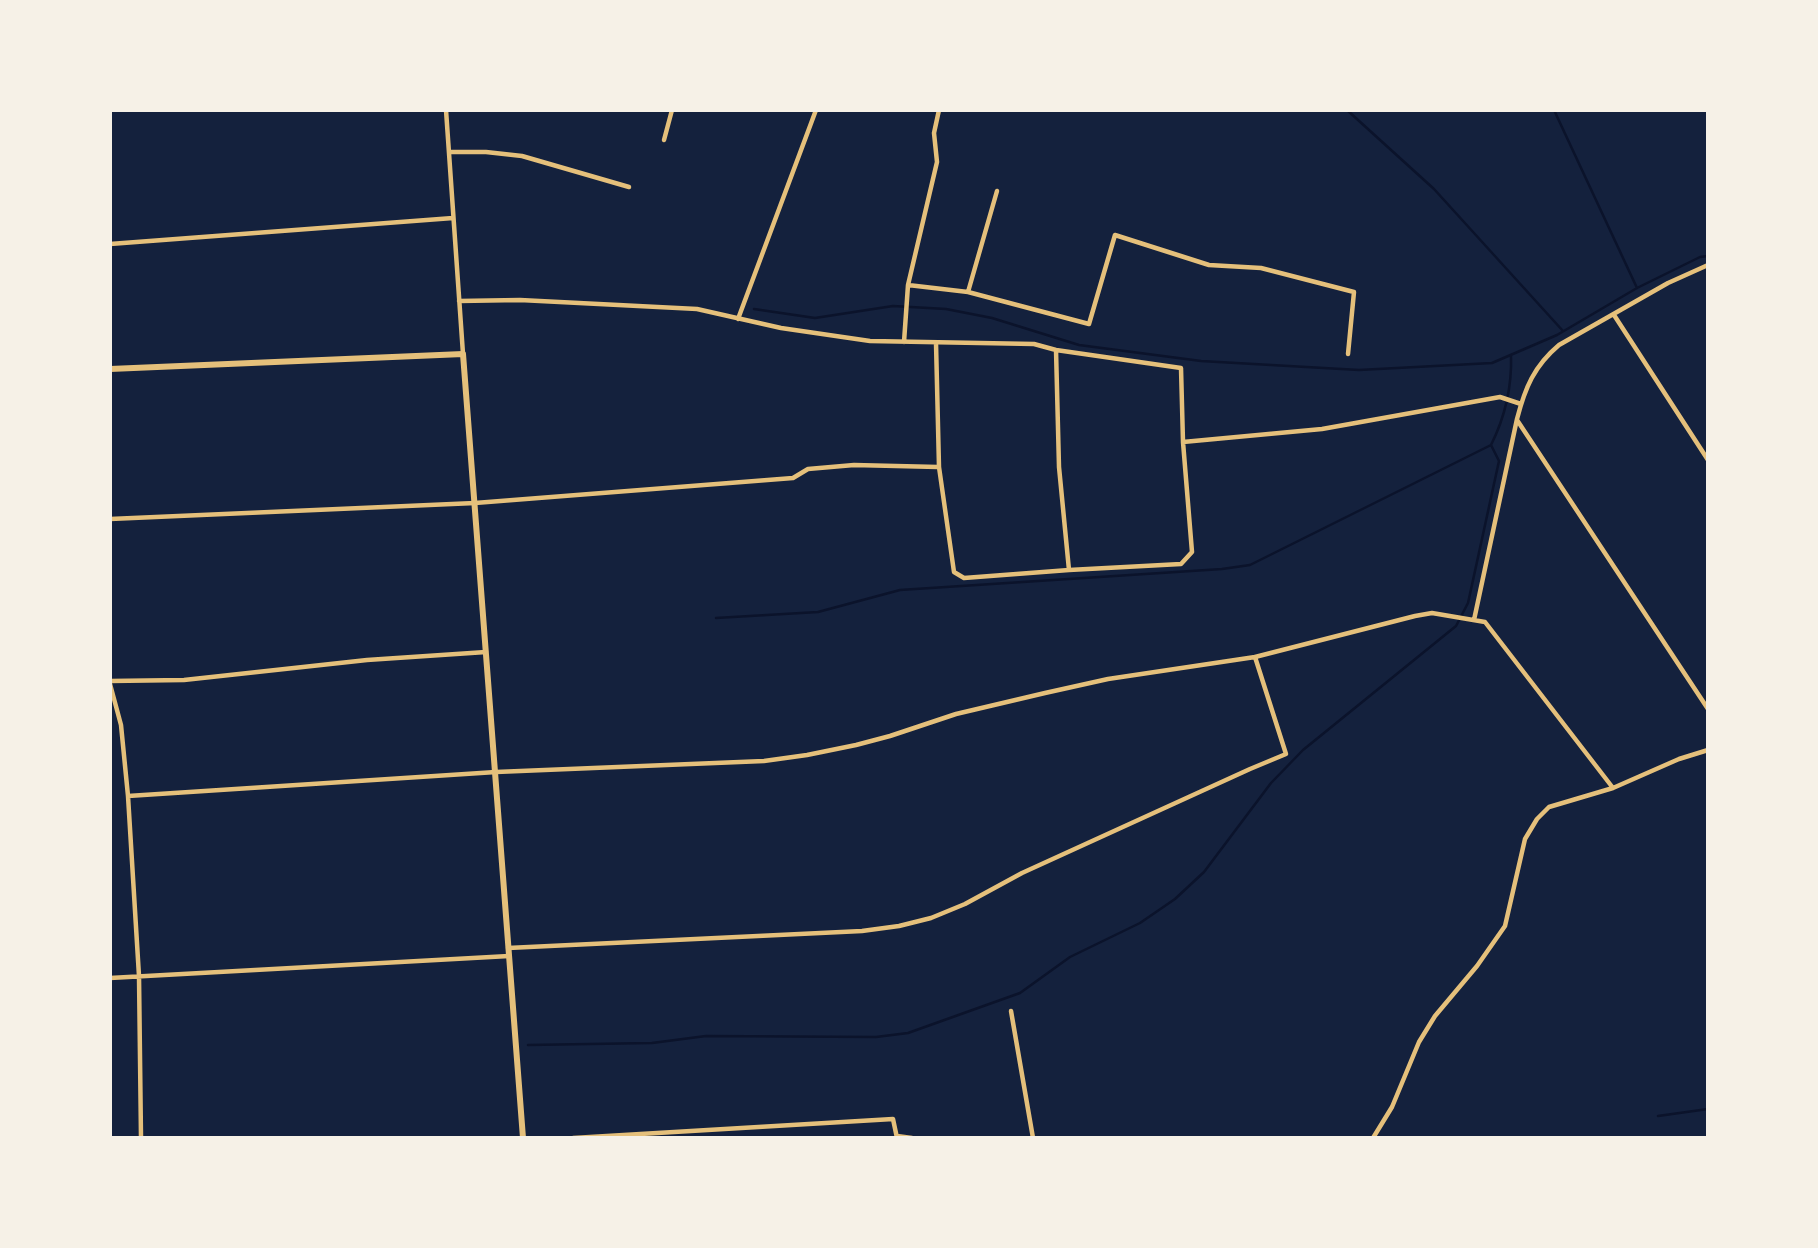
<!DOCTYPE html>
<style>
body{margin:0}
#map{position:relative;width:1818px;height:1248px;overflow:hidden;background:#14213d;font-family:"Noto Sans",sans-serif}
canvas{display:block}
.frame{position:absolute;inset:0;border:112px solid #f6f1e7;pointer-events:none}
</style>
<div id="map">
<canvas width="1818" height="1248"></canvas>
<div class="frame"></div>
</div>
<script>
const ctx = document.querySelector('canvas').getContext('2d');
ctx.lineJoin = 'round';
function stroke(path, color, width, dash) {
  ctx.strokeStyle = color;
  ctx.lineWidth = width;
  ctx.lineCap = dash ? 'butt' : 'round';
  ctx.setLineDash(dash || []);
  ctx.stroke(path);
}
stroke(new Path2D(`
 M1347,110L1434,189L1563,331
 M1554,110L1637,288
 M754,309L815,318L893,306L946,309L992,318L1079,345L1201,361L1359,370L1492,363L1557,335L1637,288L1700,257L1708,256
 M716,618L818,612L900,590L1222,569L1250,565L1491,445C1505,417 1512,385 1511,355
 M528,1045L652,1043L706,1036L876,1037L908,1033L1020,993L1070,957L1140,923L1175,899L1204,872L1271,783L1303,750L1456,626L1468,603L1499,461L1491,445
 M1658,1116L1708,1109`), '#0b132b', 2.5);
stroke(new Path2D(`
 M446,110L463,354
 M664,140L672,110
 M449,152H486L522,156L629,187
 M110,244L453,218
 M908,285L937,162L934,133L939,110
 M968,292L997,191
 M459,301L520,300L697,309L781,328L870,341L1034,344L1056,350L1181,368L1183,442L1192,552L1181,564L1069,570L964,578L954,572L939,467L936,343
 M1614,315L1708,460
 M738,319L816,110
 M904,342L908,285L968,292L1089,324L1115,235L1209,265L1261,268L1354,292L1348,354
 M1056,350L1059,467L1069,570
 M1517,420L1708,709
 M1183,442L1322,429L1500,397L1521,404
 M110,519L475,503L793,478L808,469L854,465L938,467
 M1474,620L1517,419C1525,388 1534,366 1559,345L1668,283L1708,265
 M110,681L184,680L367,660L486,652
 M110,684L121,725L128,796L139,976L141,1138
 M128,796L496,772L764,761L807,755L856,745L890,736L956,714L1045,693L1108,679L1255,657L1415,616L1432,613L1485,622L1613,788
 M508,948L862,931L899,926L931,918L965,904L1022,873L1250,769L1286,754L1255,657
 M110,978L509,956
 M1011,1011L1033,1138
 M897,1136L912,1138
 M573,1138L893,1119L897,1138
 M1373,1138L1392,1107L1419,1042L1435,1016L1477,966L1505,926L1525,839L1537,819L1549,807L1613,788L1679,759L1708,750`), '#e5c07b', 4.5);
stroke(new Path2D(`
 M110,369L463,354L523,1138`), '#e5c07b', 6);
</script>
